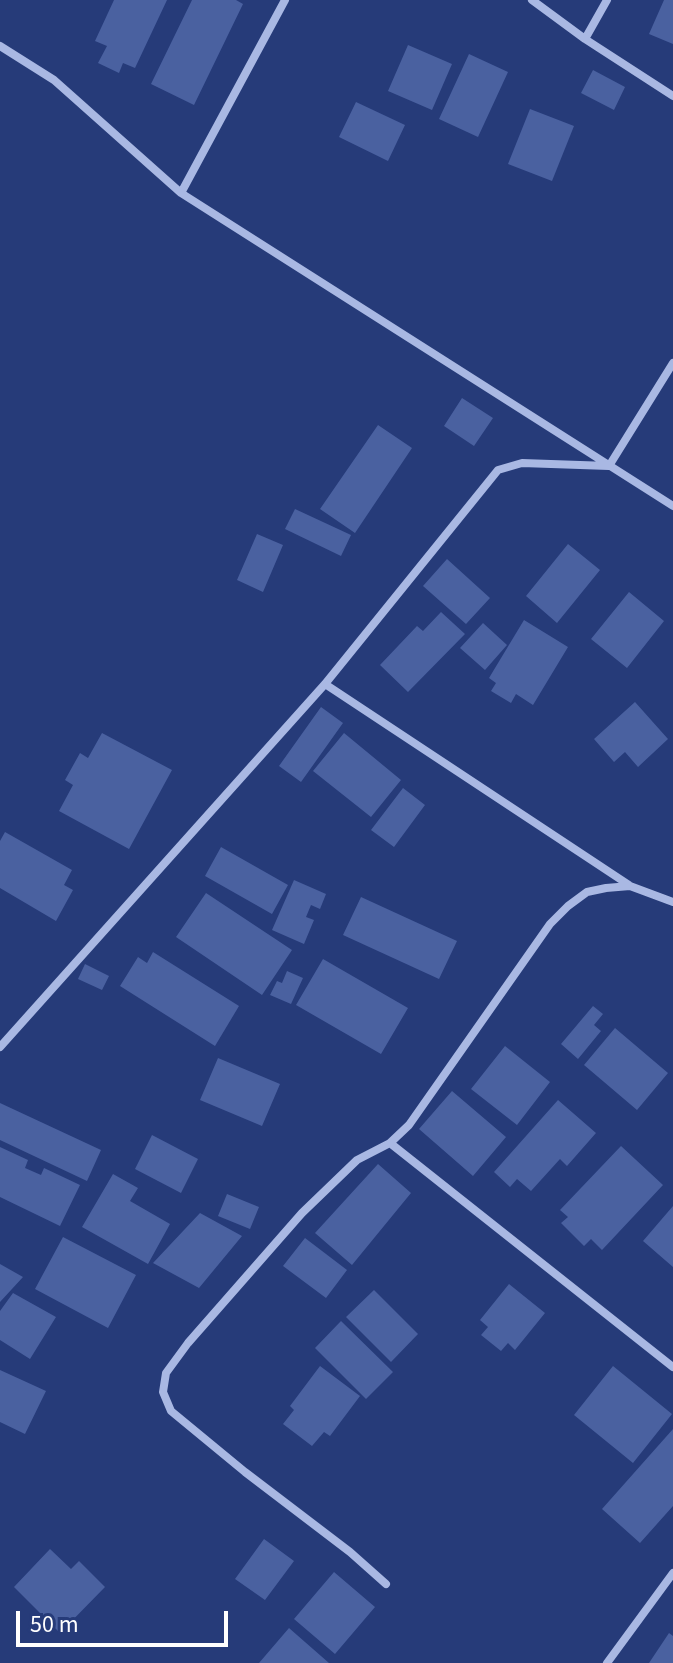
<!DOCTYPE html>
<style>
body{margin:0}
#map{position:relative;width:673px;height:1663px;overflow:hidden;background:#263b79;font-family:"Source Sans 3",sans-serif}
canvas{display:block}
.scale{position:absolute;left:16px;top:1611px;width:212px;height:36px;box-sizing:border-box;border:4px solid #fff;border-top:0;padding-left:10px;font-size:24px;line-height:28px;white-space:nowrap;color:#fff;-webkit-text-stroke:6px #263b79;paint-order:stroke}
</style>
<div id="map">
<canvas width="673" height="1663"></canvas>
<div class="scale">50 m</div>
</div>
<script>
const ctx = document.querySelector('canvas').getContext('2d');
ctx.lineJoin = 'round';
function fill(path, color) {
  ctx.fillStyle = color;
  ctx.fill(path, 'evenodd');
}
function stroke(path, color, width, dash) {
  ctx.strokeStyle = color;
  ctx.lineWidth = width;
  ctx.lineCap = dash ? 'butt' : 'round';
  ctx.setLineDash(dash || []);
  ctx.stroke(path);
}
fill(new Path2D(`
 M114,0H167L135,68L123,63L119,73L98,63L107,46L95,41Z
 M192,0H236L243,4L194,105L151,84Z
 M664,0H673V44L649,34Z
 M408,45L452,64L432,110L388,91Z
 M469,54L508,72L478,137L439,119Z
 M593,70L625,87L614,110L581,93Z
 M356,102L405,125L388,161L339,137Z
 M530,109L574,126L552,181L508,164Z
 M462,398L493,418L474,446L444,426Z
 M378,425L412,448L355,533L320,509Z
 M295,509L351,535L341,556L285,529Z
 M257,534L283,545L263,592L237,580Z
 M568,544L600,570L557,623L526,596Z
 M447,559L490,598L466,624L423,586Z
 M629,592L664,621L627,668L591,639Z
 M441,612L465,634L408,692L380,665L417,626L423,631Z
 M524,620L568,647L533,705L516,694L511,703L491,691L496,683L489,678Z
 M483,623L507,645L485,670L460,648Z
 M635,702L668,739L638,767L625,752L614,762L594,739Z
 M321,707L343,723L301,782L279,766Z
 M102,733L172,770L129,849L59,811L73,785L65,780L80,753L88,758Z
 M344,733L401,780L371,817L313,771Z
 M403,788L425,805L394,847L371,830Z
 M5,832L72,870L64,885L73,890L56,921L0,888V841Z
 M221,847L288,885L272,914L205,876Z
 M294,880L326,894L320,909L311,905L306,917L314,920L304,944L272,930Z
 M206,893L292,950L262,995L176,937Z
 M361,897L457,941L439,979L343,935Z
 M153,952L239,1006L215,1046L120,986L138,957L147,963Z
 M323,959L408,1008L381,1054L296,1005Z
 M85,964L109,976L102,990L78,979Z
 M287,971L303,978L291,1004L270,995L277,981L282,983Z
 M593,1006L603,1014L594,1025L601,1031L578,1059L561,1044Z
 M615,1028L668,1073L637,1110L584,1065Z
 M505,1046L550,1082L517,1125L471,1089Z
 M218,1058L280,1084L262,1126L200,1100Z
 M452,1091L506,1137L473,1176L419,1129Z
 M558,1100L596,1133L567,1166L560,1159L531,1191L517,1179L510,1187L494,1172Z
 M0,1103L101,1150L87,1181L0,1140Z
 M152,1135L198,1159L181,1193L135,1169Z
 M621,1146L663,1185L602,1250L591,1239L584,1246L561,1223L568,1217L560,1210Z
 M0,1147L28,1160L25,1168L41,1175L44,1168L80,1185L60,1226L0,1197Z
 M378,1164L411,1193L352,1265L315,1233Z
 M113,1174L138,1188L130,1201L170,1224L148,1264L82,1227Z
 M227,1194L259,1207L250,1229L218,1216Z
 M673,1206V1267L643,1241Z
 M200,1213L242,1236L199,1288L153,1263Z
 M63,1237L136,1275L108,1328L35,1289Z
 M305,1238L347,1270L326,1298L283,1266Z
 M0,1264L23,1277L0,1302Z
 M509,1284L545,1313L515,1350L508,1343L501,1351L481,1335L488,1327L480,1320Z
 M374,1290L418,1334L391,1362L346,1317Z
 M13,1293L56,1317L30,1359L0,1340V1311Z
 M341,1321L393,1372L366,1399L315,1348Z
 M320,1366L360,1396L330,1436L324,1432L312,1446L283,1424L294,1410L290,1406Z
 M613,1366L672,1414L633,1463L574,1415Z
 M0,1370L46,1391L25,1434L0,1422Z
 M673,1429V1506L640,1543L602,1509Z
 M264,1539L294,1561L265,1600L235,1579Z
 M50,1549L71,1569L79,1561L105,1587L60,1633L14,1587Z
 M334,1572L375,1607L335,1654L294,1619Z
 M289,1628L329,1663H259Z
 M669,1633L673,1636V1663H649Z`), '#4a61a0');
stroke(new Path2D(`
 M532,0L585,39L673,96
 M585,39L607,0
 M0,46L54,80L181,193L673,506
 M181,193L285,0
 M325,684L629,885
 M0,1047L325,684L498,470L522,463L609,466L673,363
 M390,1143L673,1367
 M386,1584L350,1552L245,1472L171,1411L163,1392L166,1373L188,1343L302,1213L357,1160L390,1143L409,1125L550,924L568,906L587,892L606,888L630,886L673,902
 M607,1663L673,1573`), '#a9b8e3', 8);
</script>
